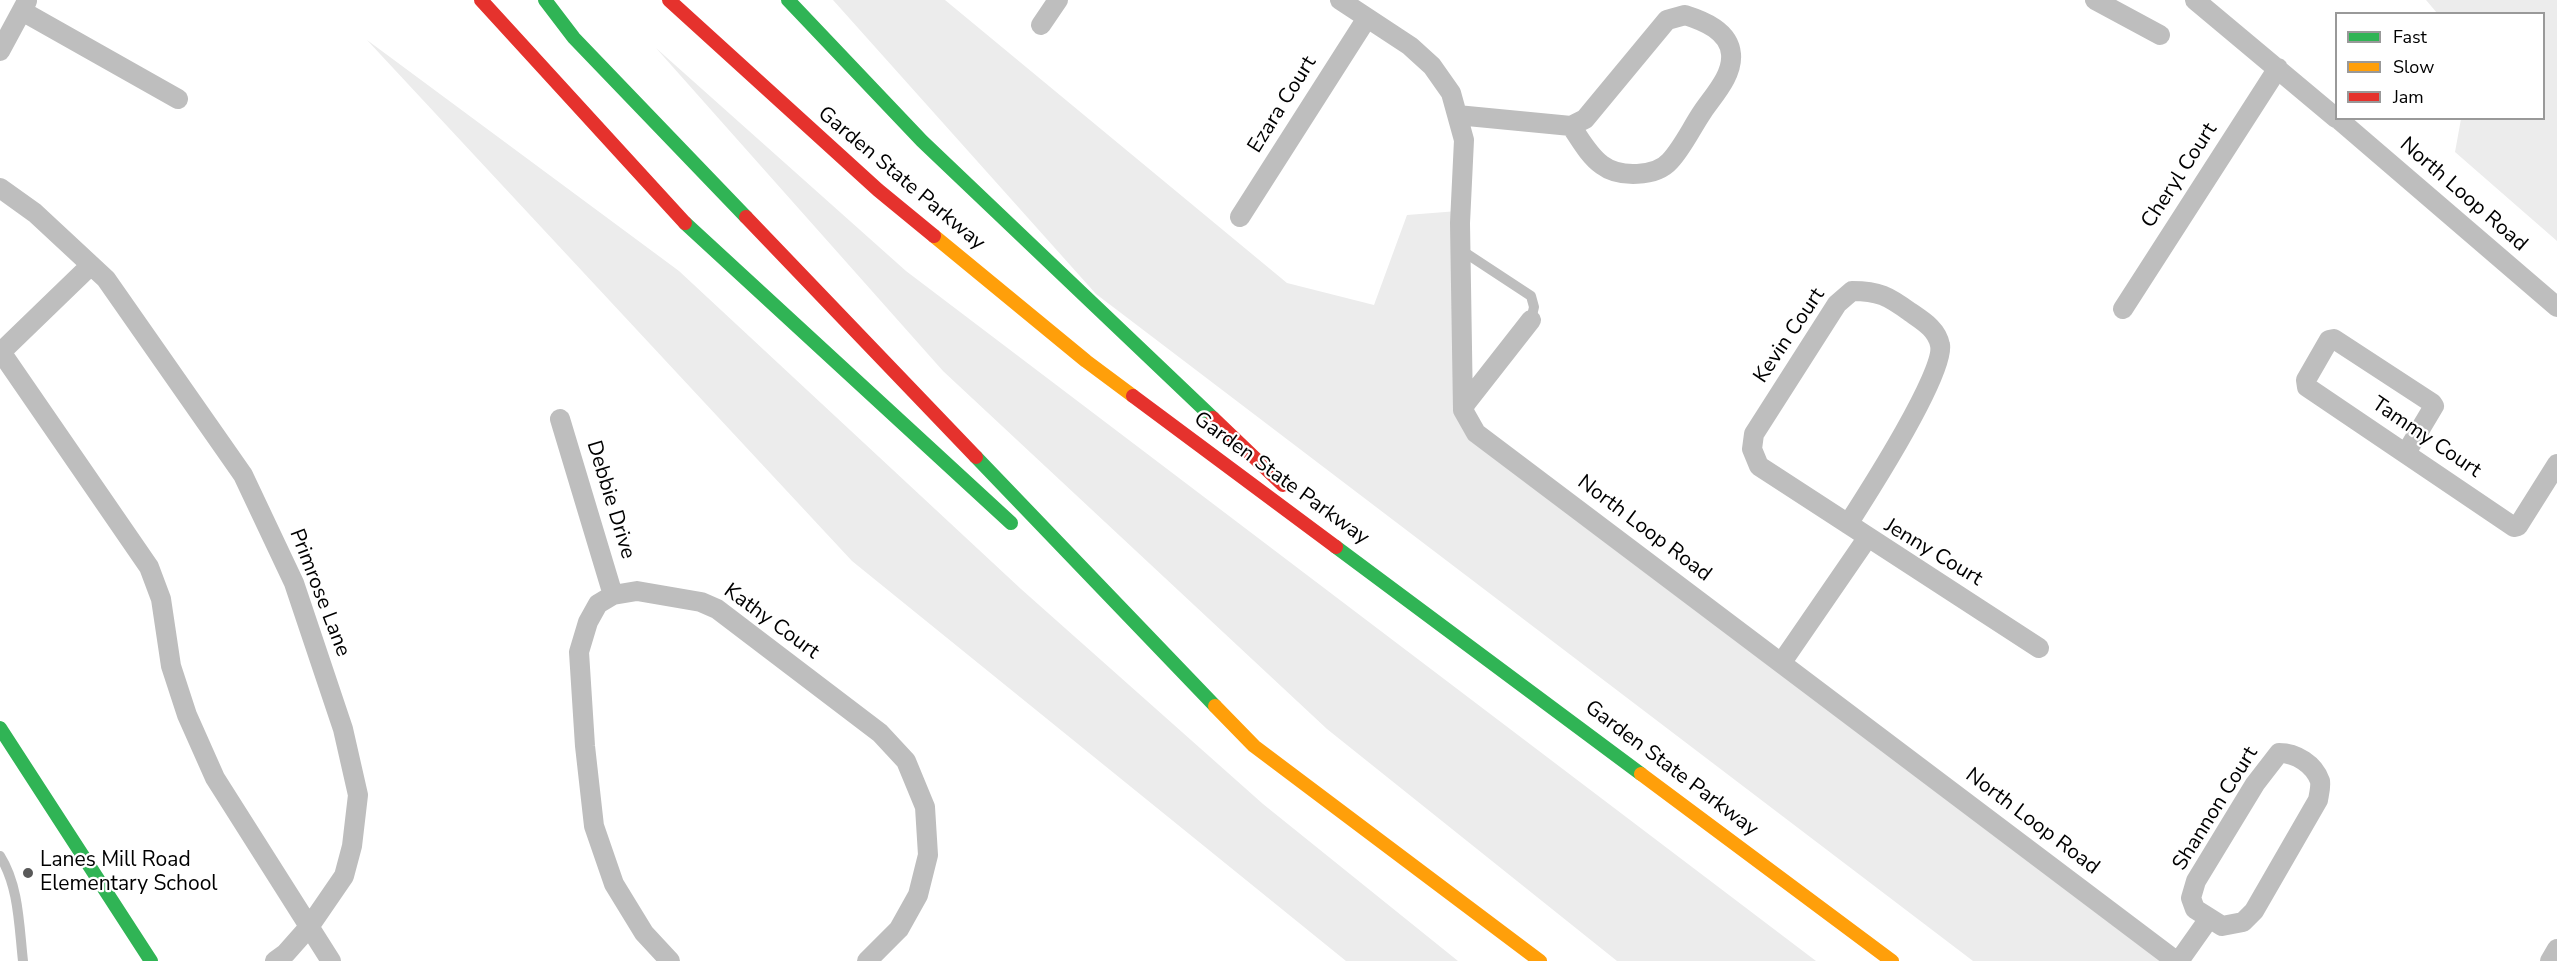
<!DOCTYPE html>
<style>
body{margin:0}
#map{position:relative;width:2557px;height:961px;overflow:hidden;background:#fff;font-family:"Nunito Sans",sans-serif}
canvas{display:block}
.legend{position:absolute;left:2335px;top:12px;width:210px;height:108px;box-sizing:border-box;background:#fff;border:2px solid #999;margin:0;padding:8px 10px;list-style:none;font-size:18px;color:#000}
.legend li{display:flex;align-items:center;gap:12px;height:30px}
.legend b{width:30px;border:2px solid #999}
</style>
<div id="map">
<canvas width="2557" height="961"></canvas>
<ul class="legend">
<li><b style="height:8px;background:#30b455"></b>Fast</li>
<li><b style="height:8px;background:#ff9f0a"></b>Slow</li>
<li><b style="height:8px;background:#e5322d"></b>Jam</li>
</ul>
</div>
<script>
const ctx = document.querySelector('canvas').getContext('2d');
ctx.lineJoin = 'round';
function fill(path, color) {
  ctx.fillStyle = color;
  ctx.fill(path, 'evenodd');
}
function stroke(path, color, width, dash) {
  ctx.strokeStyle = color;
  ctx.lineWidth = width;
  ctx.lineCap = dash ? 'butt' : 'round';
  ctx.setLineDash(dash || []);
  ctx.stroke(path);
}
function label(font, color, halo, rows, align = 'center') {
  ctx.font = font + ' "Nunito Sans",sans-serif';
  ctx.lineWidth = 4.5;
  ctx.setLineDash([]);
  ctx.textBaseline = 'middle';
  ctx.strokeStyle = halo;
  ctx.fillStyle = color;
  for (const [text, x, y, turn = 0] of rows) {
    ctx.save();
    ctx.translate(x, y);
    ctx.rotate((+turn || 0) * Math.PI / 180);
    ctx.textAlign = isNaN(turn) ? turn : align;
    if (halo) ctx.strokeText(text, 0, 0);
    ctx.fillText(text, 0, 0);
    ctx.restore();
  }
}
fill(new Path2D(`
 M833,0H945L1287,283L1374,305L1407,215L1458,211L1468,425L2171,961H1973L1096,294Z
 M2426,0H2557V241L2455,152L2461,119L2544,118V14L2437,13Z
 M367,40L679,271L1021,589L1263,804L1458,961H1346L852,561Z
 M656,48L906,271L1816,961H1617L1327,729L943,371Z`), '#ececec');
stroke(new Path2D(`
 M1461,250L1531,296L1534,307L1531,320
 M0,856C19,886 19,926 23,961`), '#bebebe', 10);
stroke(new Path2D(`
 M1340,0L1410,46L1432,66L1451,93L1464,140L1460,223L1463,410L1476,433L2176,961
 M2095,0L2160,35
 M2195,0L2336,118
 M22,11L178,99
 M1685,15C1704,21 1729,31 1731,54C1733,75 1714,95 1703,111C1692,127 1683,147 1670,161C1656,177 1619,178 1602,165C1589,156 1580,139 1571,126L1585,119L1667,20Z
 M1041,25L1058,0
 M0,51L27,1
 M1457,115L1571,126
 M2337,118L2557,307
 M0,188L35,213L106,279L243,475L294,583L343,729L358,795L352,846L344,876L309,927L286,953L275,961
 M1240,217L1367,18
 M2123,309L2278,68
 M1,352L149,567L161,599L171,666L187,715L215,778L331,961
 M0,353L91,265
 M1463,410L1466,403L1531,320
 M560,419L613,595
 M2406,453L2434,406L2432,403L2334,339L2329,340L2306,380L2307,387L2514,527L2518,526L2557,464
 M1848,524C1866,496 1946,372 1940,345C1937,329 1923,321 1910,312C1888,296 1879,291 1852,291L1837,304L1754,434L1752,449L1759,466L2039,648
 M1782,662L1868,537
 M2279,753C2296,753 2314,764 2320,781C2321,787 2319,794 2318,800L2254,911L2243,922L2222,926L2195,909L2191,898L2196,881L2255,784Z
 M670,961L644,933L614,884L594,826L585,746L579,652L588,622L598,604L613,595L637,591L701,602L717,609L880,733L906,761L925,807L928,855L918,895L899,929L867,961
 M2179,961L2208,920
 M2550,961L2557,949`), '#bebebe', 20);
stroke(new Path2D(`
 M545,0L574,38L746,217
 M788,0L922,141L1213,418
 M685,223L1011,523
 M976,457L1215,706
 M1336,547L1641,774
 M0,728L151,961`), '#30b455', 14);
stroke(new Path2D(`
 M934,236L1086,361L1133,396
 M1215,706L1254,746L1540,961
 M1641,774L1892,961`), '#ff9f0a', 14);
stroke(new Path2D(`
 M481,0L685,223
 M669,0L878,190L934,236
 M746,217L976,457
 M1133,396L1336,547
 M1213,418L1283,485`), '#e5322d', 14);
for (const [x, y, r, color] of [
 [28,873,6,"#595959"]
]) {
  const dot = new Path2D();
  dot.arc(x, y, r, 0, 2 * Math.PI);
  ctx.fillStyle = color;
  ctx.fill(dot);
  stroke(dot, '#fff', 2);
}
label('21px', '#000', '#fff', [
 ["Ezara Court",1283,105,-58],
 ["Cheryl Court",2180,176,-57],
 ["Garden State Parkway",901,179,40],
 ["North Loop Road",2463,195,41],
 ["Kevin Court",1790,336,-56],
 ["Tammy Court",2426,438,34],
 ["Garden State Parkway",1281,479,36],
 ["Debbie Drive",610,500,73],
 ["North Loop Road",1644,529,37],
 ["Jenny Court",1933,553,31],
 ["Primrose Lane",319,593,69],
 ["Kathy Court",771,622,36],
 ["Garden State Parkway",1671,769,37],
 ["Shannon Court",2216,809,-58],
 ["North Loop Road",2032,822,37]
]);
label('21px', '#000', '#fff', [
 ["Lanes Mill Road",40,861],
 ["Elementary School",40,885]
], 'left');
</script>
